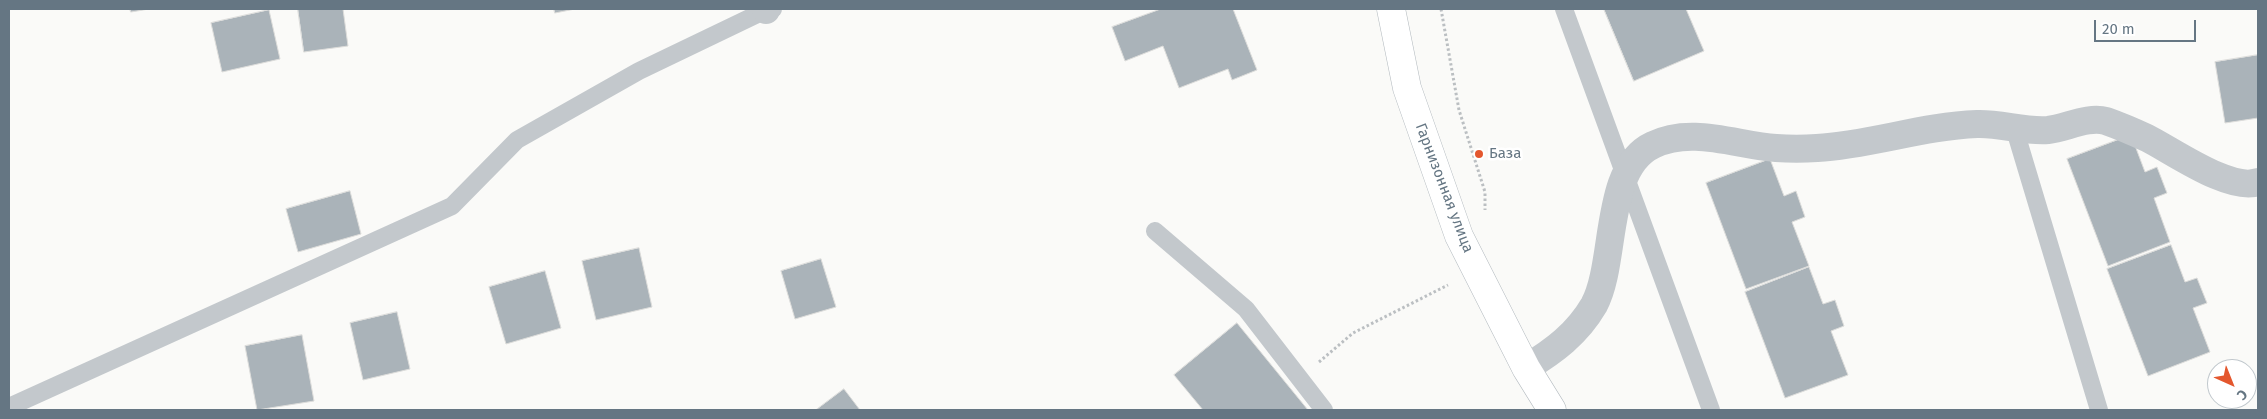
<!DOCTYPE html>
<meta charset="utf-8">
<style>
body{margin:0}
#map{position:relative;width:2267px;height:419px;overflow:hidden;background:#fafaf8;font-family:"Fira Sans",sans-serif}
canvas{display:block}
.frame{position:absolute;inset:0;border:10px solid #657683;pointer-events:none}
.north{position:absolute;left:2207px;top:359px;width:50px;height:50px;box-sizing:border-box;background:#fff;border:1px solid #c1c8cd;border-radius:50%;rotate:136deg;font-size:14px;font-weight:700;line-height:20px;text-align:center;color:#657683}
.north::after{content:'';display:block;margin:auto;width:18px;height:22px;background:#e4572e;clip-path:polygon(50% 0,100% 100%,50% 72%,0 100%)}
.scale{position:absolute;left:2094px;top:20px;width:102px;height:22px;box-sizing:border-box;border:2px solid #657683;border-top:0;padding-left:6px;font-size:15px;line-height:18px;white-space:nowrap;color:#657683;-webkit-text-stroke:4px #fff;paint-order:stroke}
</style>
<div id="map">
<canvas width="2267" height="419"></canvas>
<div class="frame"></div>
<div class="north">С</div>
<div class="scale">20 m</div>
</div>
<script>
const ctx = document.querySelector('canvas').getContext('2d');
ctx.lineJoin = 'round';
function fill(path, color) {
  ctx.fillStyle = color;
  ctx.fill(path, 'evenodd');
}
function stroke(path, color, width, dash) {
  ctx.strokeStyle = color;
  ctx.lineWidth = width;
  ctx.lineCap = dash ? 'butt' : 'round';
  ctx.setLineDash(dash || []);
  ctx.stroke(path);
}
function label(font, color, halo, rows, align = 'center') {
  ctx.font = font + ' "Fira Sans",sans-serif';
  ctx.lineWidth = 5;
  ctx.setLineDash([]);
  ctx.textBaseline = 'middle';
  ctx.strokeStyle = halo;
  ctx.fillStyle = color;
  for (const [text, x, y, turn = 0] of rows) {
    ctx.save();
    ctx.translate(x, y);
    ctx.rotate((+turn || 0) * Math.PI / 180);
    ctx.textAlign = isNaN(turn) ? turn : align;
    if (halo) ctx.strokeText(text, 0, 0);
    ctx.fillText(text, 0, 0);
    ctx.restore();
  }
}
const building = new Path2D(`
 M130,9H149L131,12Z
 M298,9H343L348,46L304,52Z
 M554,9H575L555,13Z
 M1161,9H1233L1257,70L1232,80L1228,69L1179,88L1163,46L1125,61L1112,27Z
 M1604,9H1686L1704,51L1634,81Z
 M269,10L280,59L222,72L211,23Z
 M2258,55V118L2225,123L2215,62Z
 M2131,135L2145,172L2157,167L2167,193L2154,198L2170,242L2108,266L2067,159Z
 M1770,159L1784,196L1796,191L1805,217L1792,222L1809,266L1746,289L1706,183Z
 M350,191L361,234L298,252L286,209Z
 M2171,245L2185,282L2197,278L2207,303L2193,308L2210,352L2148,376L2107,269Z
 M639,248L652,307L596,320L582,261Z
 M821,259L836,307L795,319L781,271Z
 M1809,267L1823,304L1835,300L1844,326L1831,331L1848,375L1785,398L1745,292Z
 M545,271L561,328L506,344L489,287Z
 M397,312L410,369L363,380L350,323Z
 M1237,323L1308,410H1203L1174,375Z
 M302,335L314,401L257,410L245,346Z
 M844,389L860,410H816Z`);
fill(building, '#aab3b9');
stroke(building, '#dcdcda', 1);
const secondary = new Path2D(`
 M1391,9L1407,88L1459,236L1526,368L1552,410`);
stroke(secondary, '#b3babf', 29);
stroke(new Path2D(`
 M1441,9L1459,110L1485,192V210
 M1319,362L1353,333L1448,285`), '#bbbfc2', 3, [2.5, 2.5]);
stroke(new Path2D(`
 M1564,9L1711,410
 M2014,127L2099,410
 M1155,231L1246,309L1324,410
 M9,407L452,206L517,140L639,71L766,10L773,9`), '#c3c8cc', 18);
stroke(new Path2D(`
 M766,9V10
 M1526,368C1554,351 1577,334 1594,305C1617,263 1603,168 1653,145C1691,126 1736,145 1776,148C1789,149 1804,149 1817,148C1870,145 1923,126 1977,124C2000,123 2025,132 2048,130C2066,128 2088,116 2106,121C2120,126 2134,132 2147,138C2173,151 2230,192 2258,182`), '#c3c8cc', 28);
stroke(secondary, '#fff', 28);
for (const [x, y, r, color] of [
 [1479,154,5,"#e4572e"]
]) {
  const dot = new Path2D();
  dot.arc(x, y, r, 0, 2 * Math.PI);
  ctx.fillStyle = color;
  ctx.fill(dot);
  stroke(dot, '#fff', 2);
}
label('15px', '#657683', '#fff', [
 ["База",1489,154]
], 'left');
label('15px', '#657683', '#fff', [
 ["Гарнизонная улица",1444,188,69]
]);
</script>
